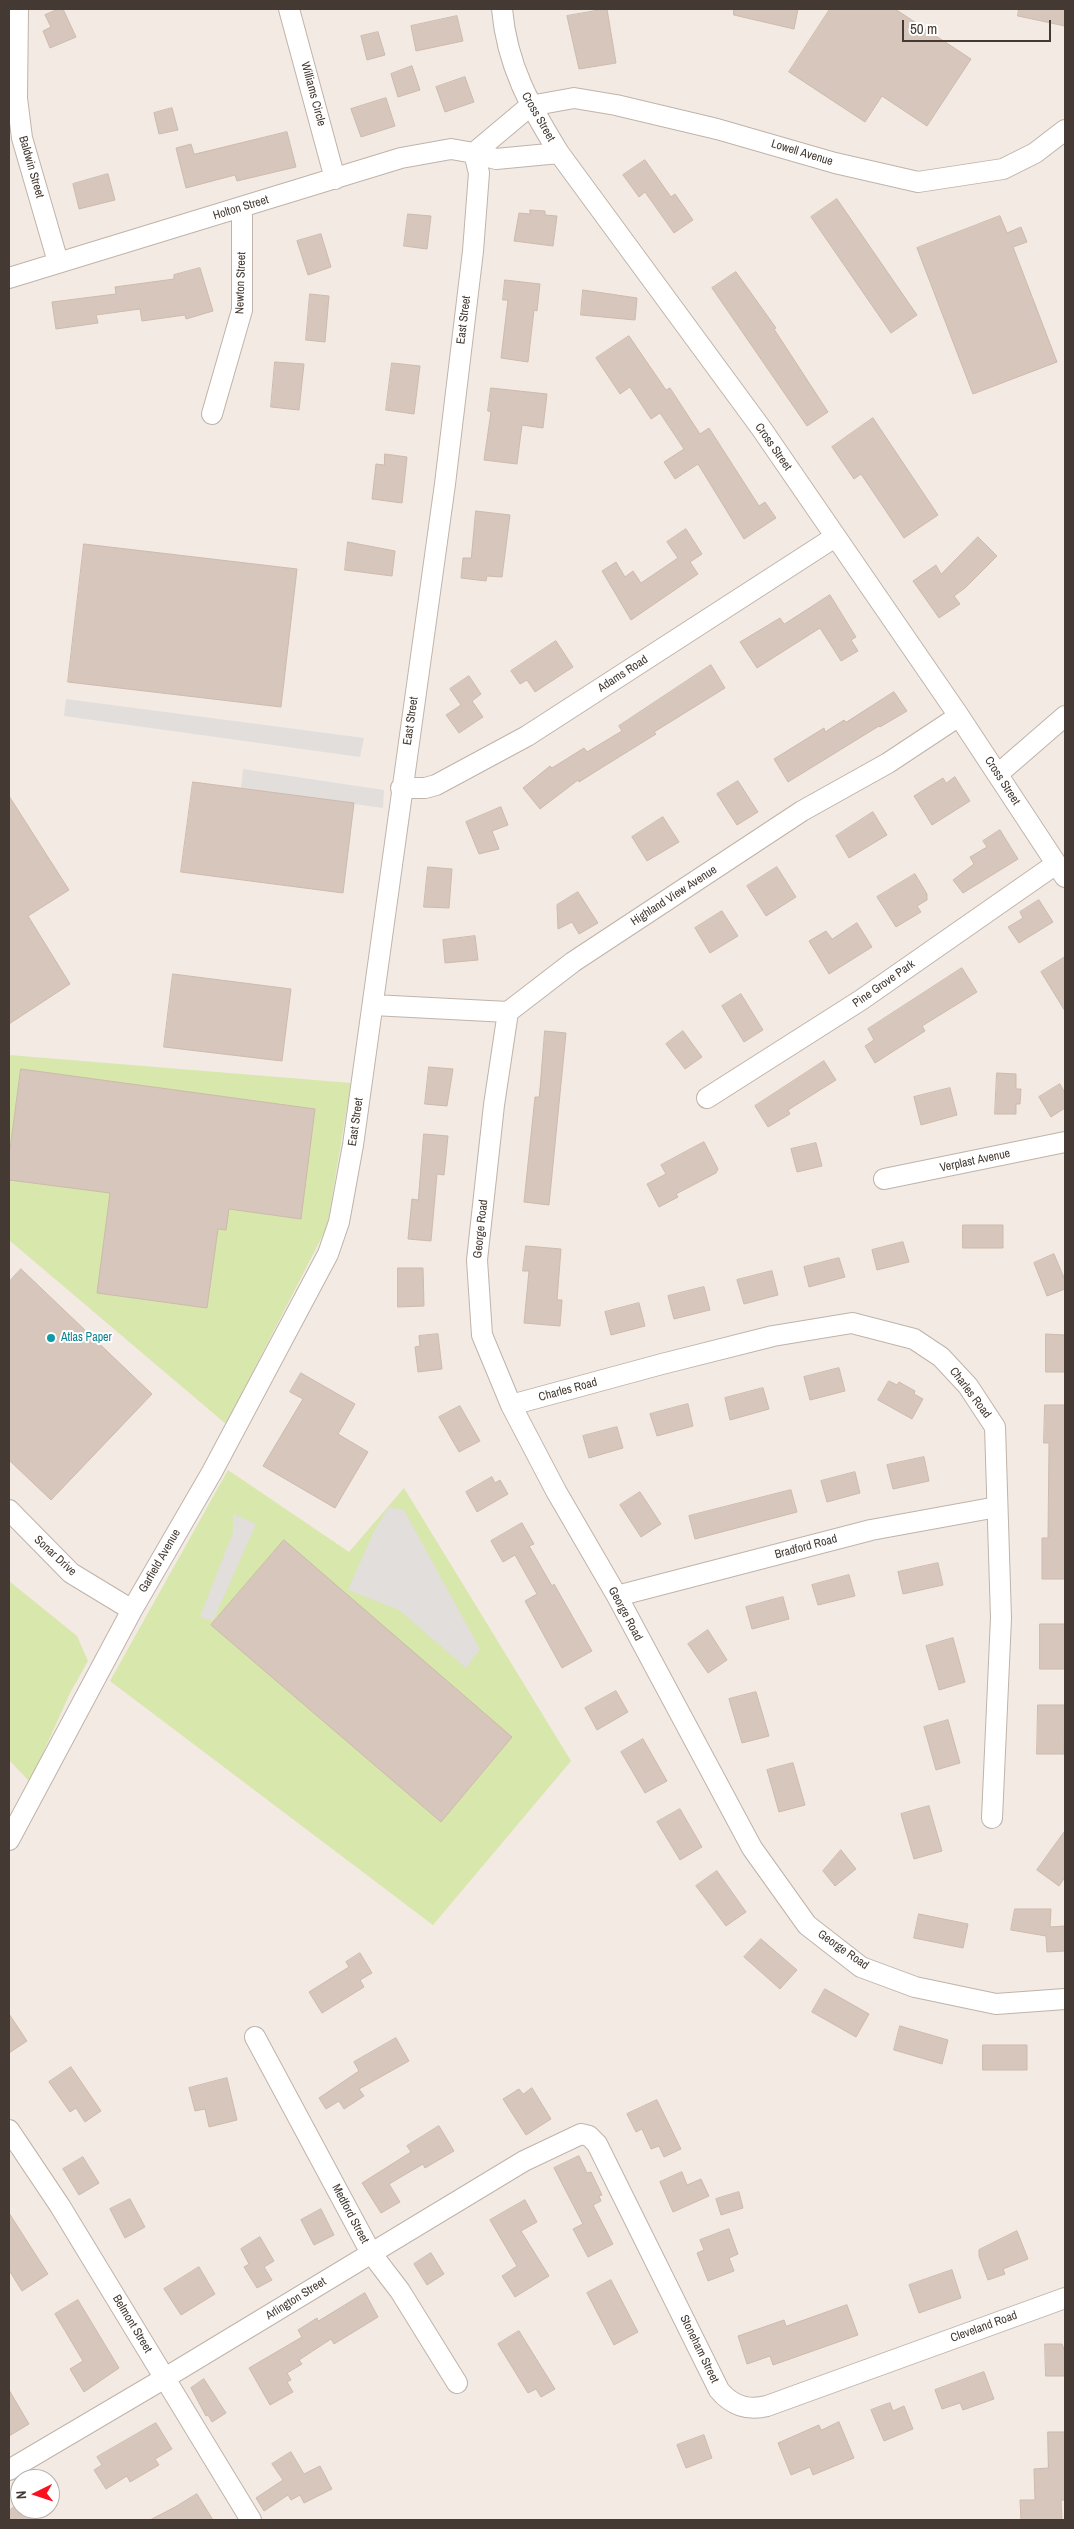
<!DOCTYPE html>
<style>
body{margin:0}
#map{position:relative;width:1074px;height:2529px;overflow:hidden;background:#f2eae3;font-family:"Archivo Narrow",sans-serif}
canvas{display:block}
.frame{position:absolute;inset:0;border:10px solid #443a33;pointer-events:none}
.north{position:absolute;left:10px;top:2469px;width:50px;height:50px;box-sizing:border-box;background:#fff;border:1px solid #b4b0ad;border-radius:50%;rotate:266deg;font-size:14px;font-weight:700;line-height:20px;text-align:center;color:#443a33}
.north::after{content:'';display:block;margin:auto;width:18px;height:22px;background:#fb101e;clip-path:polygon(50% 0,100% 100%,50% 72%,0 100%)}
.scale{position:absolute;left:902px;top:20px;width:149px;height:22px;box-sizing:border-box;border:2px solid #443a33;border-top:0;padding-left:6px;font-size:15px;line-height:18px;white-space:nowrap;color:#443a33;-webkit-text-stroke:4px #fff;paint-order:stroke}
</style>
<div id="map">
<canvas width="1074" height="2529"></canvas>
<div class="frame"></div>
<div class="north">N</div>
<div class="scale">50 m</div>
</div>
<script>
const ctx = document.querySelector('canvas').getContext('2d');
ctx.lineJoin = 'round';
function fill(path, color) {
  ctx.fillStyle = color;
  ctx.fill(path, 'evenodd');
}
function stroke(path, color, width, dash) {
  ctx.strokeStyle = color;
  ctx.lineWidth = width;
  ctx.lineCap = dash ? 'butt' : 'round';
  ctx.setLineDash(dash || []);
  ctx.stroke(path);
}
function label(font, color, halo, rows, align = 'center') {
  ctx.font = font + ' "Archivo Narrow",sans-serif';
  ctx.lineWidth = 4;
  ctx.setLineDash([]);
  ctx.textBaseline = 'middle';
  ctx.strokeStyle = halo;
  ctx.fillStyle = color;
  for (const [text, x, y, turn = 0] of rows) {
    ctx.save();
    ctx.translate(x, y);
    ctx.rotate((+turn || 0) * Math.PI / 180);
    ctx.textAlign = isNaN(turn) ? turn : align;
    if (halo) ctx.strokeText(text, 0, 0);
    ctx.fillText(text, 0, 0);
    ctx.restore();
  }
}
fill(new Path2D(`
 M9,1055L351,1083L327,1227L226,1424L9,1240Z
 M228,1470L349,1552L404,1488L571,1761L433,1925L110,1681Z
 M9,1581L77,1636L88,1661L70,1693L30,1782L9,1760Z`), '#d8e7ab');
fill(new Path2D(`
 M66,699L364,738L360,757L64,716Z
 M243,769L384,790L383,808L241,788Z
 M389,1507L404,1510L480,1649L466,1668L399,1610L348,1590L374,1531Z
 M233,1514L256,1524L213,1621L200,1617L233,1532Z`), '#e2dedc');
const building = new Path2D(`
 M59,9H63L76,37L50,48L43,31L51,27L45,15Z
 M607,9L616,63L579,69L567,16Z
 M734,9H798L794,29L734,15Z
 M830,9H895L971,59L927,126L882,96L865,122L789,72Z
 M1019,9H1065V26L1018,16Z
 M457,16L463,41L416,51L411,26Z
 M378,32L385,55L367,60L361,36Z
 M412,66L420,90L398,97L391,74Z
 M465,77L474,102L445,112L436,87Z
 M386,98L395,126L361,137L351,109Z
 M172,108L178,130L159,134L154,113Z
 M287,132L296,167L237,181L235,175L186,188L176,148L191,144L194,154Z
 M645,160L671,197L675,194L693,220L674,233L645,192L639,197L623,175Z
 M108,174L115,200L79,209L73,184Z
 M837,199L917,315L891,333L811,217Z
 M530,210L545,211V215L557,216L553,246L514,241L519,213L530,214Z
 M408,214L431,216L427,249L404,246Z
 M1000,216L1007,233L1021,227L1027,242L1013,247L1057,362L973,394L917,248Z
 M321,234L331,267L308,275L297,241Z
 M200,268L213,311L186,319L185,315L142,321L140,309L96,315L98,323L56,329L52,302L116,294L115,287L174,279V275Z
 M736,272L776,328L774,329L828,412L807,426L712,288Z
 M505,280L540,284L537,311L534,310L528,362L501,358L508,300H503Z
 M583,290L637,298L635,320L581,315Z
 M310,294L329,296L325,342L306,340Z
 M629,336L666,390L670,388L700,434L709,428L759,506L765,502L776,518L744,539L698,464L675,479L664,462L684,449L660,413L651,419L630,387L620,394L596,358Z
 M275,362L304,364L299,410L271,407Z
 M392,363L420,366L414,414L386,410Z
 M491,388L547,394L543,428L522,425L517,464L484,460L491,412L488,411Z
 M873,418L938,515L904,538L861,474L854,479L832,447Z
 M385,454L407,457L402,503L372,499L376,464L384,465Z
 M476,511L510,515L502,577L487,576L486,581L461,578L463,558H471Z
 M686,529L702,554L690,562L698,574L631,620L602,571L616,562L625,577L633,571L641,583L678,558L667,542Z
 M978,537L997,556L965,588L954,596L960,604L939,618L913,581L936,565L941,574Z
 M348,542L395,551L392,576L345,570Z
 M84,544L297,569L281,707L68,682Z
 M830,595L856,637L851,640L858,651L841,661L820,628L757,668L740,642L780,618L784,624Z
 M556,641L573,667L535,692L527,680L520,684L511,671Z
 M711,665L725,688L654,732L656,734L598,770L579,782L578,780L540,809L523,788L550,766L552,768L584,748L587,752L622,731L619,726Z
 M469,676L481,694L472,701L483,717L459,733L446,715L461,705L450,689Z
 M894,692L907,711L880,727L879,726L788,782L774,759L824,728L825,732L844,720L846,722Z
 M955,777L970,801L932,825L914,796L943,778L946,783Z
 M738,781L758,812L737,825L717,794Z
 M193,782L354,803L343,893L181,872Z
 M9,796L69,890L28,916L70,984L9,1024Z
 M501,807L508,825L492,831L499,849L479,854L466,822Z
 M873,812L887,835L849,858L836,836Z
 M663,817L679,842L647,861L632,837Z
 M1000,830L1018,859L963,893L953,880L974,864L970,857L987,847L983,841Z
 M428,867L452,869L449,908L424,907Z
 M777,867L796,897L766,916L747,886Z
 M915,874L927,894V900L917,906L921,912L896,927L877,897Z
 M578,892L598,923L579,934L572,922L558,929L557,905Z
 M1039,900L1053,922L1019,943L1008,927L1023,918L1020,912Z
 M722,911L738,936L710,953L695,928Z
 M857,923L872,947L829,974L809,941L826,931L832,939Z
 M475,936L478,960L445,963L443,940Z
 M1065,957V1011L1041,972Z
 M962,968L977,992L922,1026L925,1031L875,1063L865,1046L874,1040L868,1029Z
 M173,974L291,989L282,1061L164,1047Z
 M741,994L763,1030L744,1042L722,1006Z
 M545,1031L566,1033L549,1205L524,1202L535,1097H539Z
 M683,1031L702,1057L685,1069L666,1044Z
 M824,1061L836,1080L788,1110L790,1114L768,1127L755,1106Z
 M429,1067L453,1069L447,1106L425,1104Z
 M21,1069L315,1109L301,1219L229,1209L226,1230L218,1229L207,1308L97,1293L110,1193L9,1180V1157Z
 M997,1073L1016,1074V1089H1021L1020,1104H1016V1114H995Z
 M1060,1084L1065,1093V1108L1051,1117L1039,1097Z
 M950,1088L957,1115L921,1125L914,1097Z
 M424,1134L448,1136L444,1175L437,1174L431,1241L408,1239L412,1199L418,1200Z
 M704,1142L718,1169L716,1173L676,1194L678,1197L659,1207L647,1184L666,1174L661,1165Z
 M816,1143L822,1166L797,1172L791,1149Z
 M963,1225H1003V1248H963Z
 M903,1242L909,1262L877,1270L872,1250Z
 M526,1246L561,1249L557,1300H562L560,1326L524,1323L529,1271H523Z
 M1054,1254L1065,1280V1289L1047,1296L1034,1263Z
 M839,1258L845,1277L809,1287L804,1267Z
 M398,1268H423L424,1306L398,1307Z
 M21,1269L152,1394L51,1500L9,1460V1282Z
 M772,1271L778,1295L744,1304L737,1280Z
 M704,1287L710,1310L674,1319L668,1296Z
 M639,1303L645,1326L611,1335L605,1312Z
 M438,1334L442,1369L418,1372L415,1347L420,1346L419,1336Z
 M1046,1334L1065,1335V1372H1046Z
 M839,1368L845,1391L810,1400L804,1377Z
 M301,1373L355,1404L338,1434L368,1452L335,1508L263,1466L303,1399L290,1392Z
 M889,1381L897,1385L899,1382L915,1391L914,1394L923,1399L912,1419L878,1400Z
 M763,1388L769,1409L730,1420L725,1398Z
 M688,1404L693,1426L657,1436L650,1414Z
 M1045,1405H1065V1579H1042V1538H1048L1049,1443H1044Z
 M460,1406L480,1441L459,1452L439,1417Z
 M617,1427L623,1448L589,1458L583,1436Z
 M924,1457L929,1481L893,1489L887,1465Z
 M855,1472L860,1493L827,1502L821,1481Z
 M492,1477L495,1483L500,1480L508,1494L477,1512L466,1492Z
 M791,1490L797,1512L695,1539L689,1516Z
 M640,1492L661,1524L641,1537L620,1505Z
 M522,1523L534,1544L529,1546L552,1586L554,1584L592,1651L562,1668L525,1601L537,1594L515,1555L503,1562L491,1541Z
 M284,1540L512,1737L441,1822L211,1625Z
 M938,1563L943,1585L903,1594L898,1572Z
 M849,1575L855,1596L818,1605L812,1585Z
 M783,1597L789,1619L752,1629L746,1607Z
 M1040,1624H1065V1669H1040Z
 M708,1630L727,1660L708,1673L688,1644Z
 M953,1638L965,1682L939,1690L926,1646Z
 M616,1691L628,1712L597,1730L585,1708Z
 M756,1692L769,1736L742,1743L729,1699Z
 M1038,1705H1065L1064,1754H1037Z
 M948,1720L960,1763L936,1770L924,1727Z
 M643,1739L667,1781L645,1793L621,1752Z
 M793,1763L805,1805L779,1812L767,1770Z
 M929,1806L942,1851L914,1859L901,1814Z
 M680,1809L702,1847L680,1860L657,1822Z
 M1065,1831V1877L1059,1886L1037,1870Z
 M841,1850L856,1869L835,1886L823,1871Z
 M717,1871L746,1912L726,1926L696,1886Z
 M1015,1909H1051L1050,1927L1065,1926V1951L1047,1952L1046,1936L1011,1930Z
 M919,1914L968,1924L963,1948L914,1938Z
 M761,1939L797,1970L780,1989L744,1957Z
 M360,1953L372,1973L360,1980L364,1987L322,2013L309,1992L349,1967L346,1962Z
 M825,1989L869,2014L856,2037L812,2012Z
 M9,2014L27,2041L9,2053Z
 M900,2026L948,2040L942,2064L894,2050Z
 M396,2038L409,2061L359,2089L364,2096L344,2109L339,2101L326,2109L319,2098L359,2071L354,2062Z
 M983,2045H1027V2070H983Z
 M71,2067L101,2111L85,2122L76,2108L70,2112L49,2082Z
 M227,2078L237,2120L209,2127L205,2109L195,2111L189,2088Z
 M532,2088L551,2119L526,2135L503,2099L519,2089L523,2094Z
 M657,2100L681,2149L664,2157L659,2146L651,2149L642,2129L636,2132L627,2114Z
 M439,2126L454,2151L425,2168L423,2164L389,2184L400,2202L381,2213L362,2183L411,2152L407,2146Z
 M579,2156L587,2173L591,2172L602,2195L599,2196L601,2201L593,2205L613,2244L588,2257L573,2229L583,2224L554,2168Z
 M83,2157L99,2183L79,2195L63,2169Z
 M682,2172L687,2185L701,2179L709,2196L673,2212L660,2182Z
 M739,2192L743,2208L721,2215L716,2199Z
 M130,2199L145,2227L125,2238L110,2209Z
 M525,2200L537,2222L521,2231L549,2276L515,2297L502,2276L517,2266L490,2220Z
 M321,2209L334,2235L314,2245L301,2220Z
 M9,2213L48,2274L22,2291L9,2270Z
 M729,2229L738,2254L729,2258L734,2271L708,2281L697,2253L704,2250L700,2240Z
 M1017,2231L1028,2259L1003,2269L1005,2274L988,2280L979,2256V2250Z
 M260,2237L274,2261L264,2267L272,2280L257,2288L244,2267L249,2264L241,2249Z
 M431,2253L444,2274L427,2285L414,2264Z
 M199,2267L215,2294L181,2315L164,2289Z
 M952,2270L961,2298L919,2313L909,2285Z
 M611,2280L638,2332L614,2345L587,2293Z
 M365,2293L378,2317L334,2344L331,2339L299,2360L302,2364L287,2373L291,2380L287,2382L293,2392L270,2405L249,2368L302,2337L298,2330L317,2318L318,2321Z
 M78,2300L119,2368L84,2392L70,2369L83,2361L55,2314Z
 M847,2305L858,2335L773,2365L770,2356L747,2364L738,2336L784,2320L786,2326Z
 M519,2331L555,2389L541,2397L536,2389L528,2393L498,2344Z
 M1045,2344H1062L1065,2352V2376H1046Z
 M984,2372L994,2399L963,2410L960,2403L942,2409L935,2390Z
 M204,2379L226,2413L212,2422L208,2415L206,2416L191,2388Z
 M9,2390L29,2424L9,2436Z
 M890,2403L893,2411L904,2406L913,2429L884,2441L871,2410Z
 M839,2422L854,2458L813,2475L810,2467L791,2475L778,2443L819,2425L821,2430Z
 M156,2423L172,2449L155,2459L159,2465L130,2482L127,2476L106,2489L94,2470L102,2465L97,2457Z
 M1048,2432H1065V2500H1061L1062,2520H1021L1020,2500H1035L1034,2469L1048,2468Z
 M704,2435L712,2458L686,2468L677,2445Z
 M291,2452L304,2474L320,2466L332,2489L304,2503L300,2495L291,2500L288,2495L264,2511L256,2498L283,2480L272,2464Z
 M197,2494L213,2520H150L175,2507Z
 M20,2502V2509H27L37,2520H9V2511Z`);
fill(building, '#d6c6bc');
stroke(building, '#cebaac', 1);
const minor = new Path2D(`
 M18,9L17,98L22,138L58,262
 M289,9L335,179
 M502,9C507,66 530,106 559,153L761,428L959,716L1065,877
 M474,153L530,106L574,98L616,105L717,129L835,163L918,182L1003,169L1035,153L1065,130
 M9,278L401,158L451,149L474,153L496,159L559,153
 M212,414L242,310V208
 M998,774L1065,716
 M401,788H425L436,785L527,736L835,537
 M373,1005L508,1012L573,962L802,811L888,763L959,716
 M508,1012L494,1105L477,1260L482,1335L511,1405L556,1491L617,1596L752,1848L807,1925L861,1967L915,1987L996,2004L1065,1999
 M707,1098L861,1000L1056,864
 M884,1179L1065,1142
 M511,1405L662,1364L773,1336L852,1323L914,1339L941,1357L968,1386L995,1427L1001,1618L992,1818
 M9,1510L71,1573L132,1610
 M617,1596L871,1530L997,1507
 M9,1840L132,1610L212,1472L328,1254L339,1222L353,1145L445,484L473,251L479,173L474,153
 M255,2037L371,2253L400,2291L457,2383
 M9,2130L60,2206L251,2520
 M9,2470L165,2378L524,2161L581,2134L589,2136L597,2144L719,2390C731,2405 748,2411 767,2406L1065,2298`);
stroke(minor, '#c0b3a9', 22);
stroke(minor, '#fff', 20);
for (const [x, y, r, color] of [
 [51,1338,5,"#0f9aa8"]
]) {
  const dot = new Path2D();
  dot.arc(x, y, r, 0, 2 * Math.PI);
  ctx.fillStyle = color;
  ctx.fill(dot);
  stroke(dot, '#fff', 2);
}
label('12px', '#443a33', '#fff', [
 ["Williams Circle",313,94,75],
 ["Cross Street",538,117,60],
 ["Lowell Avenue",802,153,17],
 ["Baldwin Street",31,167,74],
 ["Holton Street",241,208,-17],
 ["Newton Street",241,283,-88],
 ["East Street",464,320,-83],
 ["Cross Street",773,447,55],
 ["Adams Road",623,674,-33],
 ["East Street",411,721,-82],
 ["Cross Street",1002,781,57],
 ["Highland View Avenue",674,896,-33],
 ["Pine Grove Park",884,984,-35],
 ["East Street",356,1122,-82],
 ["Verplast Avenue",975,1161,-12],
 ["George Road",481,1229,-84],
 ["Charles Road",568,1390,-15],
 ["Charles Road",970,1393,53],
 ["Bradford Road",806,1547,-15],
 ["Sonar Drive",55,1556,43],
 ["Garfield Avenue",160,1561,-60],
 ["George Road",625,1614,62],
 ["George Road",843,1950,35],
 ["Medford Street",350,2214,62],
 ["Arlington Street",296,2299,-32],
 ["Belmont Street",132,2324,59],
 ["Cleveland Road",984,2327,-20],
 ["Stoneham Street",699,2349,64]
]);
label('12px', '#0d838f', '#fff', [
 ["Atlas Paper",61,1338]
], 'left');
</script>
